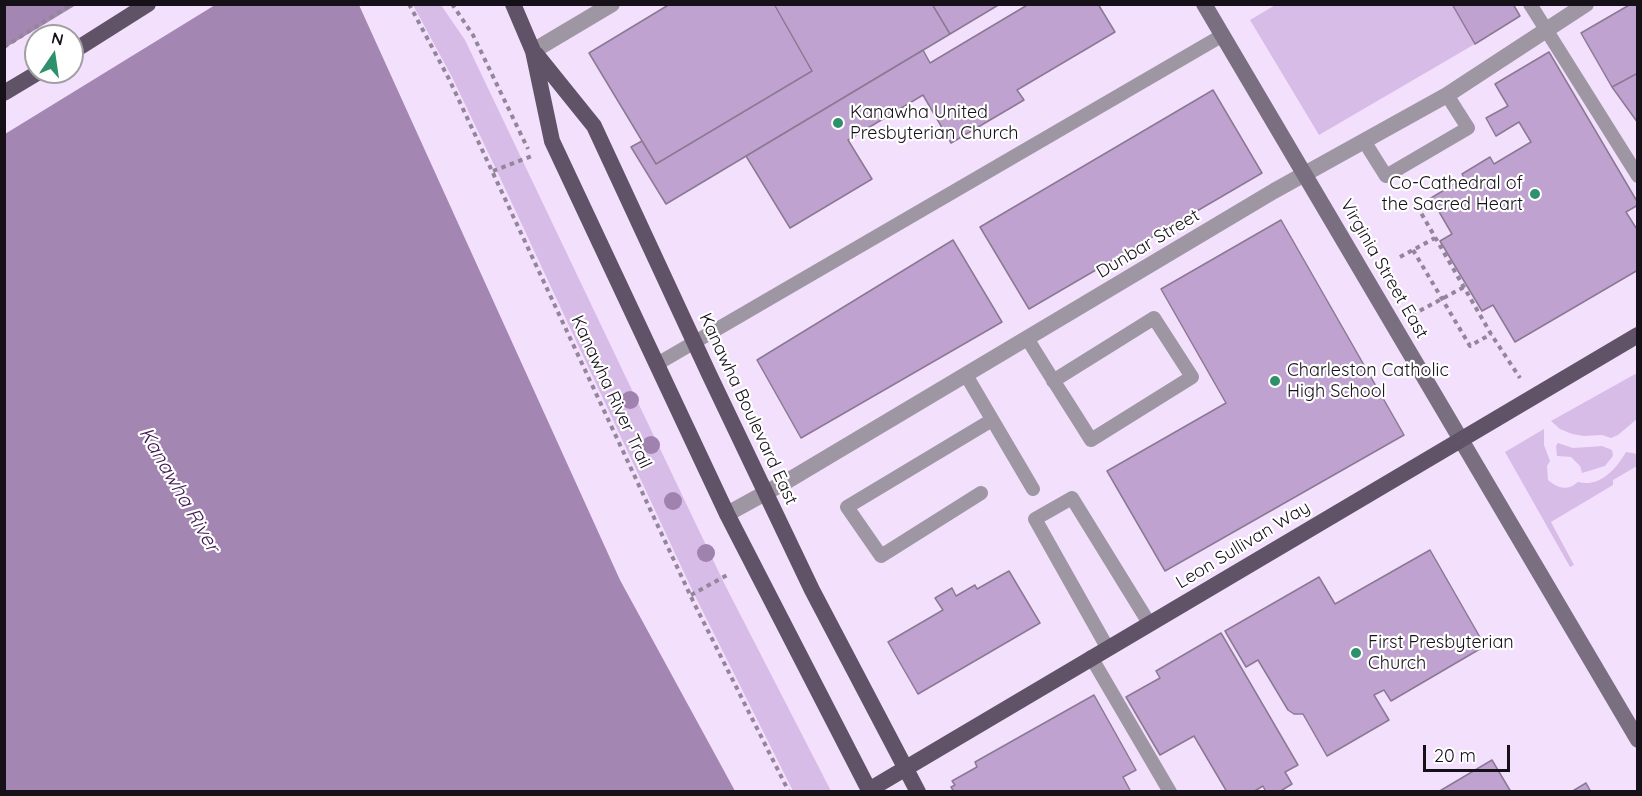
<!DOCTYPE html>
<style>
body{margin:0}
#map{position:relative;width:1642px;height:796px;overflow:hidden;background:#f3e0fd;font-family:Quicksand,sans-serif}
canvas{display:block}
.frame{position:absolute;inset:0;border:6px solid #161019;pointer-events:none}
.north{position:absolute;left:24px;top:24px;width:60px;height:60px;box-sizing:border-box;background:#fff;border:2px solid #a29fa3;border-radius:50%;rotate:13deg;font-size:16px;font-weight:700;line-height:24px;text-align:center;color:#161019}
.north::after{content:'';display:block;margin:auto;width:21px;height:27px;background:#2e916b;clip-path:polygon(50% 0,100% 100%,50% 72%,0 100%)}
.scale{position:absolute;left:1423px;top:745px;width:87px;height:27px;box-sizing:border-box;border:3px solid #161019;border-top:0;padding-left:8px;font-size:18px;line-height:21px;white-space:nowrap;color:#161019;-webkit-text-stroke:4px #fff;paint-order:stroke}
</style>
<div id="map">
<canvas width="1642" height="796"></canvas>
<div class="frame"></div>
<div class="north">N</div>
<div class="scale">20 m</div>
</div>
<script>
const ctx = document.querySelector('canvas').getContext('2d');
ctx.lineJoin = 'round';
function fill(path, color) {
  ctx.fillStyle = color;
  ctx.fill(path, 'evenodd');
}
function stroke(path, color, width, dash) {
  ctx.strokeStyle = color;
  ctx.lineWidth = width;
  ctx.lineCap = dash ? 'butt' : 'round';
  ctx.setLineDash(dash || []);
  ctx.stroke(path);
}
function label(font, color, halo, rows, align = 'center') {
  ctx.font = font + ' Quicksand,sans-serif';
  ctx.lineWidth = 4.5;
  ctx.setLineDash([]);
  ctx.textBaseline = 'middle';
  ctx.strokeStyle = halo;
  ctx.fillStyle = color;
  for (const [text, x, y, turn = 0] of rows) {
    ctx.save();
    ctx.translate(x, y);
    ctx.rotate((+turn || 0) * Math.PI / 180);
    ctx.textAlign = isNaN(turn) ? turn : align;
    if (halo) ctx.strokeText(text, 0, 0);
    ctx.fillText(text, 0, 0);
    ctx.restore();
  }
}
fill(new Path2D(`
 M1277,4L1452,5L1475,44L1319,135L1250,20Z
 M413,5H441L465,40L725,585L831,791H793L694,594L496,169L452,77Z
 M1637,373V419L1618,435L1611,438L1602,435L1584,436L1572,434L1560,429L1551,421Z
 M1544,429V445L1550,461L1547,466L1548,480C1558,489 1568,491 1578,482C1600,488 1617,468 1626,452L1637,454V466L1613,480V485L1551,522L1574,565L1570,567L1505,452Z
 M1558,443L1573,448L1602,446L1612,450L1613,456L1605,466L1582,473L1580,466L1571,457L1557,456L1556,446Z`), '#d8bce8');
fill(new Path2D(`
 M5,5H359L620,580L735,791L5,792ZM36,36H72V72H36Z`), '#a386b2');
fill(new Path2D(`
 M76,5H215L5,134V48ZM36,36H72V72H36Z`), '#f3e0fd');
const building = new Path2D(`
 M670,4H774L812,71L656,164L589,53Z
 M774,4H932L950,34L666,204L631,147L642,141L656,164L812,71Z
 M932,4H1000L950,34Z
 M1029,4H1098L1115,32L1017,90L1024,100L951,143L923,95L848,140L872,179L790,228L746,156L923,50L930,63Z
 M1452,4H1513L1520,16L1475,44Z
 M1631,4H1638V73L1612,87L1581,33Z
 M1549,52L1638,203V205L1626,212L1638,231V270L1515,342L1493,305L1482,311L1440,241L1452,234L1431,198L1464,178L1462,174L1490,157L1494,164L1531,142L1519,122L1496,136L1486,118L1508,106L1495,84Z
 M1638,73V123L1612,87Z
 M1213,90L1262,173L1029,309L980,227Z
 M1281,220L1404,435L1165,571L1107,471L1226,403L1161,289Z
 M953,240L1002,322L801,438L757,360Z
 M1430,550L1485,646L1391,701L1384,690L1374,695L1389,720L1327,756L1303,714H1294L1288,710L1258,660L1246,667L1225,631L1319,577L1335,604Z
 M1009,571L1040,623L918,694L888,642L943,610L935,598L952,588L956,596L975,585L977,589Z
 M1221,633L1298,765L1285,772L1292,784L1279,792H1266L1263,786L1253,792H1227L1194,736L1160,755L1126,697L1160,678L1156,671Z
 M1094,695L1136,770L1123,777L1131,792H954L951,787L955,785L952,781L977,767L975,762Z
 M1492,760L1511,792H1438Z
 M1586,783L1591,792H1571Z`);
fill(building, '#c0a2d0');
stroke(building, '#8a7993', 1.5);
stroke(new Path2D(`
 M409,4L449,79L693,601L789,792
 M452,4L473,35L528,149
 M4,47L72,4
 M493,171L532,156
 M1417,206L1491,334L1520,378
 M1413,250L1470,346L1491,334
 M1400,257L1435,238
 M1412,315L1464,287
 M691,595L729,574`), '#93869a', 4, [4.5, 4.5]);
stroke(new Path2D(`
 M1530,4L1638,176
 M1364,141L1386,176L1468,128L1447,95
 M1027,338C1048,373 1070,406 1091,440L1192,377L1154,318L1053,381
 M657,364L1223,35
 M966,375L1033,489
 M981,493L881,556L847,507L992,420
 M1107,647L1035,519L1072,498L1149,623
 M1091,657L1170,792`), '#9e96a2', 14);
stroke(new Path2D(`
 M533,51L612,4
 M727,514L789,480L1274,191L1447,95L1586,4`), '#9e96a2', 16);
stroke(new Path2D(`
 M1204,4L1638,740`), '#7a6f80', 16);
stroke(new Path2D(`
 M513,4L533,51L552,141L727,514L870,792
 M72,52L148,4
 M536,54L594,126L709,374L812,590L918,792
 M4,93L39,72
 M869,790L1638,335`), '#605367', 16);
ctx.fillStyle = '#a082af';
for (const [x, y] of [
 [630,400],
 [651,445],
 [673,501],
 [706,553]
]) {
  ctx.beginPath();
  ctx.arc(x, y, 9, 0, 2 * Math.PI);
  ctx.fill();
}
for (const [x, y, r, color] of [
 [838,123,6,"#2e916b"],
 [1535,194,6,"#2e916b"],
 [1275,381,6,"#2e916b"],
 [1356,653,6,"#2e916b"]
]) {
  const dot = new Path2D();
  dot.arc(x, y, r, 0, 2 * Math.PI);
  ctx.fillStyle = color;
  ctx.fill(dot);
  stroke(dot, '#fff', 2);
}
label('18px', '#161019', '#fff', [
 ["Kanawha United",850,113],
 ["Presbyterian Church",850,134],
 ["Co-Cathedral of",1523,184,"right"],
 ["the Sacred Heart",1523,205,"right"],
 ["Charleston Catholic",1287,371],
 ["High School",1287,392],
 ["First Presbyterian",1368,643],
 ["Church",1368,664]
], 'left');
label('18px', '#161019', '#fff', [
 ["Dunbar Street",1148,244,-31],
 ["Virginia Street East",1384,269,60],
 ["Kanawha River Trail",611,392,65],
 ["Kanawha Boulevard East",748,409,65],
 ["Leon Sullivan Way",1243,545,-31]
]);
label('italic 20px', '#3f1950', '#fff', [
 ["Kanawha River",179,490,60]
]);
</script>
